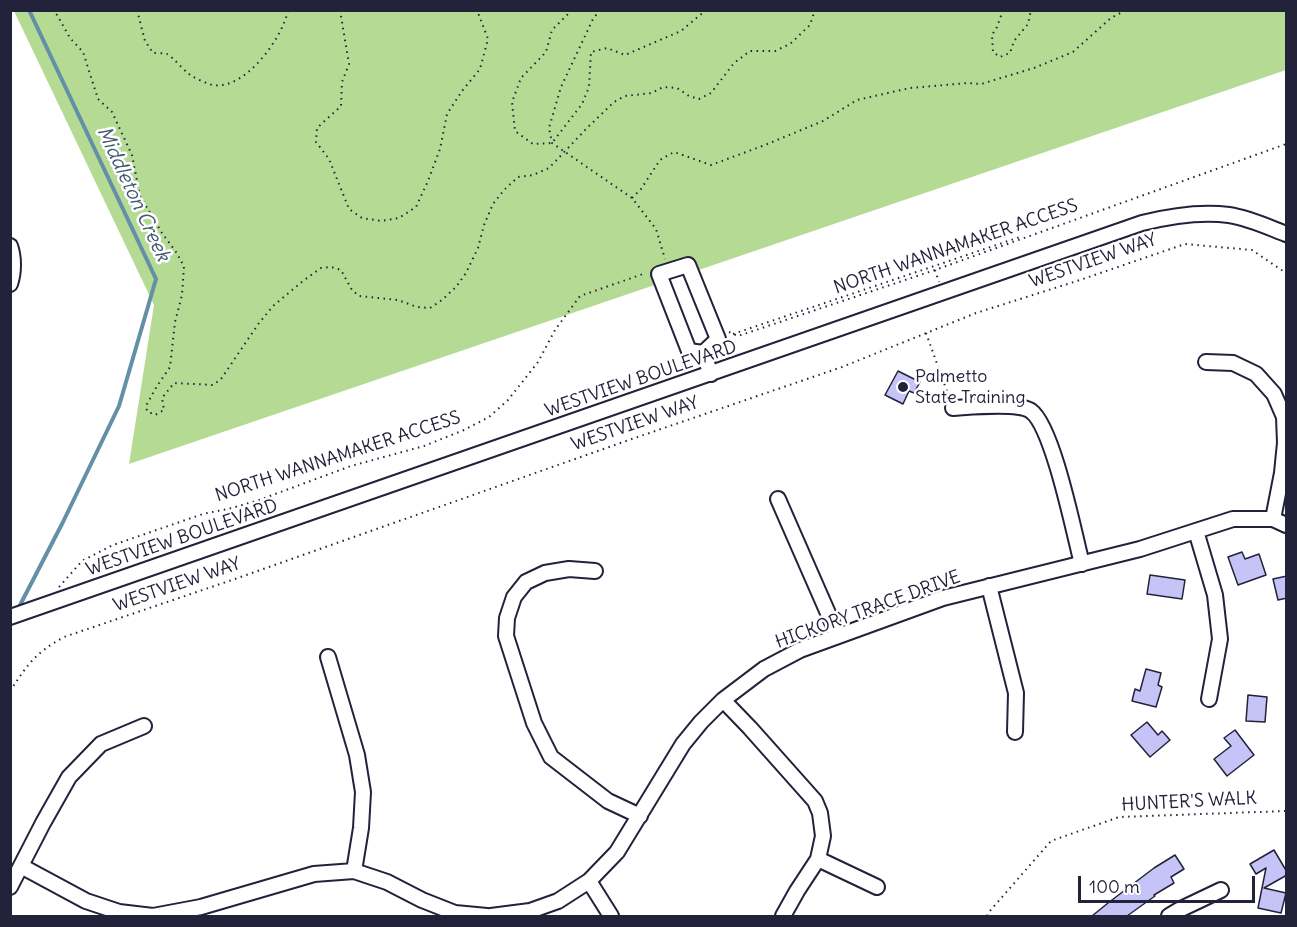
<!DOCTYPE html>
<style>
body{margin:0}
#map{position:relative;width:1297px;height:927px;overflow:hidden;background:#fff;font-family:Delius,sans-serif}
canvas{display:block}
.frame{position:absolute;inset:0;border:12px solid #22223b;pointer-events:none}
.scale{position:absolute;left:1078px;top:876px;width:177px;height:27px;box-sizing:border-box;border:3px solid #22223b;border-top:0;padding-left:8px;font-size:18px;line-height:21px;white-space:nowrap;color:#22223b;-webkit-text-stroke:4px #fff;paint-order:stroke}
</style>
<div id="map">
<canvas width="1297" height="927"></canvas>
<div class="frame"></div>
<div class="scale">100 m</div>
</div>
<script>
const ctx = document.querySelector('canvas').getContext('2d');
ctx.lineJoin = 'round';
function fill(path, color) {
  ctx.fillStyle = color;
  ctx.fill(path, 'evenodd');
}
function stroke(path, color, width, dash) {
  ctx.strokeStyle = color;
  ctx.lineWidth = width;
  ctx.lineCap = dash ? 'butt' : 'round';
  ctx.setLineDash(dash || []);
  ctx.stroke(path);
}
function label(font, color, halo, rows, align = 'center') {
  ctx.font = font + ' Delius,sans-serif';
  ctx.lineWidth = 5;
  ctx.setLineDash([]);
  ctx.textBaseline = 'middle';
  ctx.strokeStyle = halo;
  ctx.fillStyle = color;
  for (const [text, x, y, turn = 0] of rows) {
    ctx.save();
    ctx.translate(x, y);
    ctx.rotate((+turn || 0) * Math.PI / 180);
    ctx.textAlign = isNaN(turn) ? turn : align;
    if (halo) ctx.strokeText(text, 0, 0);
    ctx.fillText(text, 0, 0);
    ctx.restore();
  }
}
fill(new Path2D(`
 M1286,10V70L129,464L154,305L14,11Z`), '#b5da94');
stroke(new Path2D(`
 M18,609L63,522L119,406L156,279L29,10`), '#6390a7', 4);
const building = new Path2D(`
 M898,371L920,382L914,393L909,391L903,404L885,395Z
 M1242,552L1245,559L1259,554L1266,575L1238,585L1228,557Z
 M1150,575L1185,580L1182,599L1147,594Z
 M1287,576V598L1278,600L1273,579Z
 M1146,669L1161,673L1158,685L1162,687L1156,707L1132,701L1135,689L1140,691Z
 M1248,695L1267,697L1265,722L1246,721Z
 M1147,722L1158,735L1162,731L1170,740L1150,757L1131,735Z
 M1235,730L1254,755L1227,776L1214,759L1231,746L1224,738Z
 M1274,850L1287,872V875L1264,888L1286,893L1281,913L1258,908L1266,868L1256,874L1250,864Z
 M1175,855L1184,869L1171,877L1174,883L1154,895L1155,896L1127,916H1092L1108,903L1154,868Z`);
fill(building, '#c6c3f6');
stroke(building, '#22223b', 1.5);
const minor = new Path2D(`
 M10,246C14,257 14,272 10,284
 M703,353L718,339L688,265L659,274L689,351L703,353L711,374
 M1206,362L1233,363L1256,374L1274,394L1284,417L1285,443L1282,473L1273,519
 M953,408C971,407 1018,402 1031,411C1053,427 1074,533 1082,564
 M778,499L838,636
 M1196,531L1215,595L1220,639L1209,699
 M595,571L569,569L545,573L526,582L514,597L507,618L506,636L534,723L551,757L608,801L640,816
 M989,586L1016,693L1015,732
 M10,617L1142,223C1170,216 1199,211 1229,215C1249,218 1268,227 1286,234
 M328,657L357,755L363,792L361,828L354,871
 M723,700L750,728L815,801L820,813L823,836L818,859L797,891L783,916
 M818,859L877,887
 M21,866L86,901L119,912L153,916L201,907L314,874L354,871L387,882L422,900L455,913L487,916
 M589,881L611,916
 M10,887L43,823L69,777L101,744L144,726
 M491,916L530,911L558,901L589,881L617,852L683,744L701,722L723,700L764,669L800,650L943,598L1140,549L1233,519H1273L1286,525
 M1169,916L1179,910L1221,890`);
stroke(minor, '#22223b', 18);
stroke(new Path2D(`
 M52,10L57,15L70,38L83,52L98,99L112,112L132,155L140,196L162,233L176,252L184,266L182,295L175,322L170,367L157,386L146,406L147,411L155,415L164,410L162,398L174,383L213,385L221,379L259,323L273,306L303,281L321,268L331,267L341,270L352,290L359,296L398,300L417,307L430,308L442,300L456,287L466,273L478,248L484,225L493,204L504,190L518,177L533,175L549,168L587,128L614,102L625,96L652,93L663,87L677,88L689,96L699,99L711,93L734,63L750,51H775L790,44L810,25L815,10
 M137,10L145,41L153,53C157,53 163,53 167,54C173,57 182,69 188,73C193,78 202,81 209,84C242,95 283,38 288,10
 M340,10L349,64L342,82L341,106L317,128L316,142L329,159L349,209L362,218L381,221L399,218L416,207L428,181L440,149L447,114L462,91L480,69L488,39L477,10
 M572,10L552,30L546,52L521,78L512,102L515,131L533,144L552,143L582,104L589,87L591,52L607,48L625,55L681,31L706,10
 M600,10L593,19L561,87L549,128L552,143L632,198L656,229L665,259
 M1003,10L997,27L992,35L993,52L1000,57L1010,53L1014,41L1028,24L1031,10
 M632,198L641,189L660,160L674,152L711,165L765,145L823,121L857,100L910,88L968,83L981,84L1034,68L1073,52L1111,18L1126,10
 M935,270L939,282
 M729,332L738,336L935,270L1286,144
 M926,333L949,397
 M733,334L1023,236
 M59,587L82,561L113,545L203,514L232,508L259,500L351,466L424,446L464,430L489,417L508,400L538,362L555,330L580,296L646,273
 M10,691C28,664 35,653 64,637L232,580L626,441L842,367L976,313L1077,281L1185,244L1252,250L1286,273
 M987,916L989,912L1051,841L1119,817L1286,811`), '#22223b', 2, [1.5, 4.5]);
stroke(minor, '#fff', 14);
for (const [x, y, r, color] of [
 [903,387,6,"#22223b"]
]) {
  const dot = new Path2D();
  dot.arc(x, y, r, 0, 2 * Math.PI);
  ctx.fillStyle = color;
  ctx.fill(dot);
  stroke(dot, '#fff', 2);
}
label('18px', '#22223b', '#fff', [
 ["NORTH WANNAMAKER ACCESS",956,247,-19],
 ["WESTVIEW WAY",1093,261,-19],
 ["WESTVIEW BOULEVARD",641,379,-19],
 ["WESTVIEW WAY",635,424,-19],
 ["NORTH WANNAMAKER ACCESS",338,457,-18],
 ["WESTVIEW BOULEVARD",182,538,-19],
 ["WESTVIEW WAY",177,585,-19],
 ["HICKORY TRACE DRIVE",868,610,-20],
 ["HUNTER'S WALK",1189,802,-3]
]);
label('18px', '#22223b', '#fff', [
 ["Palmetto",915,377],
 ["State Training",915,398]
], 'left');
label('italic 20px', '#435971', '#fff', [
 ["Middleton Creek",133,194,65]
]);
</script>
